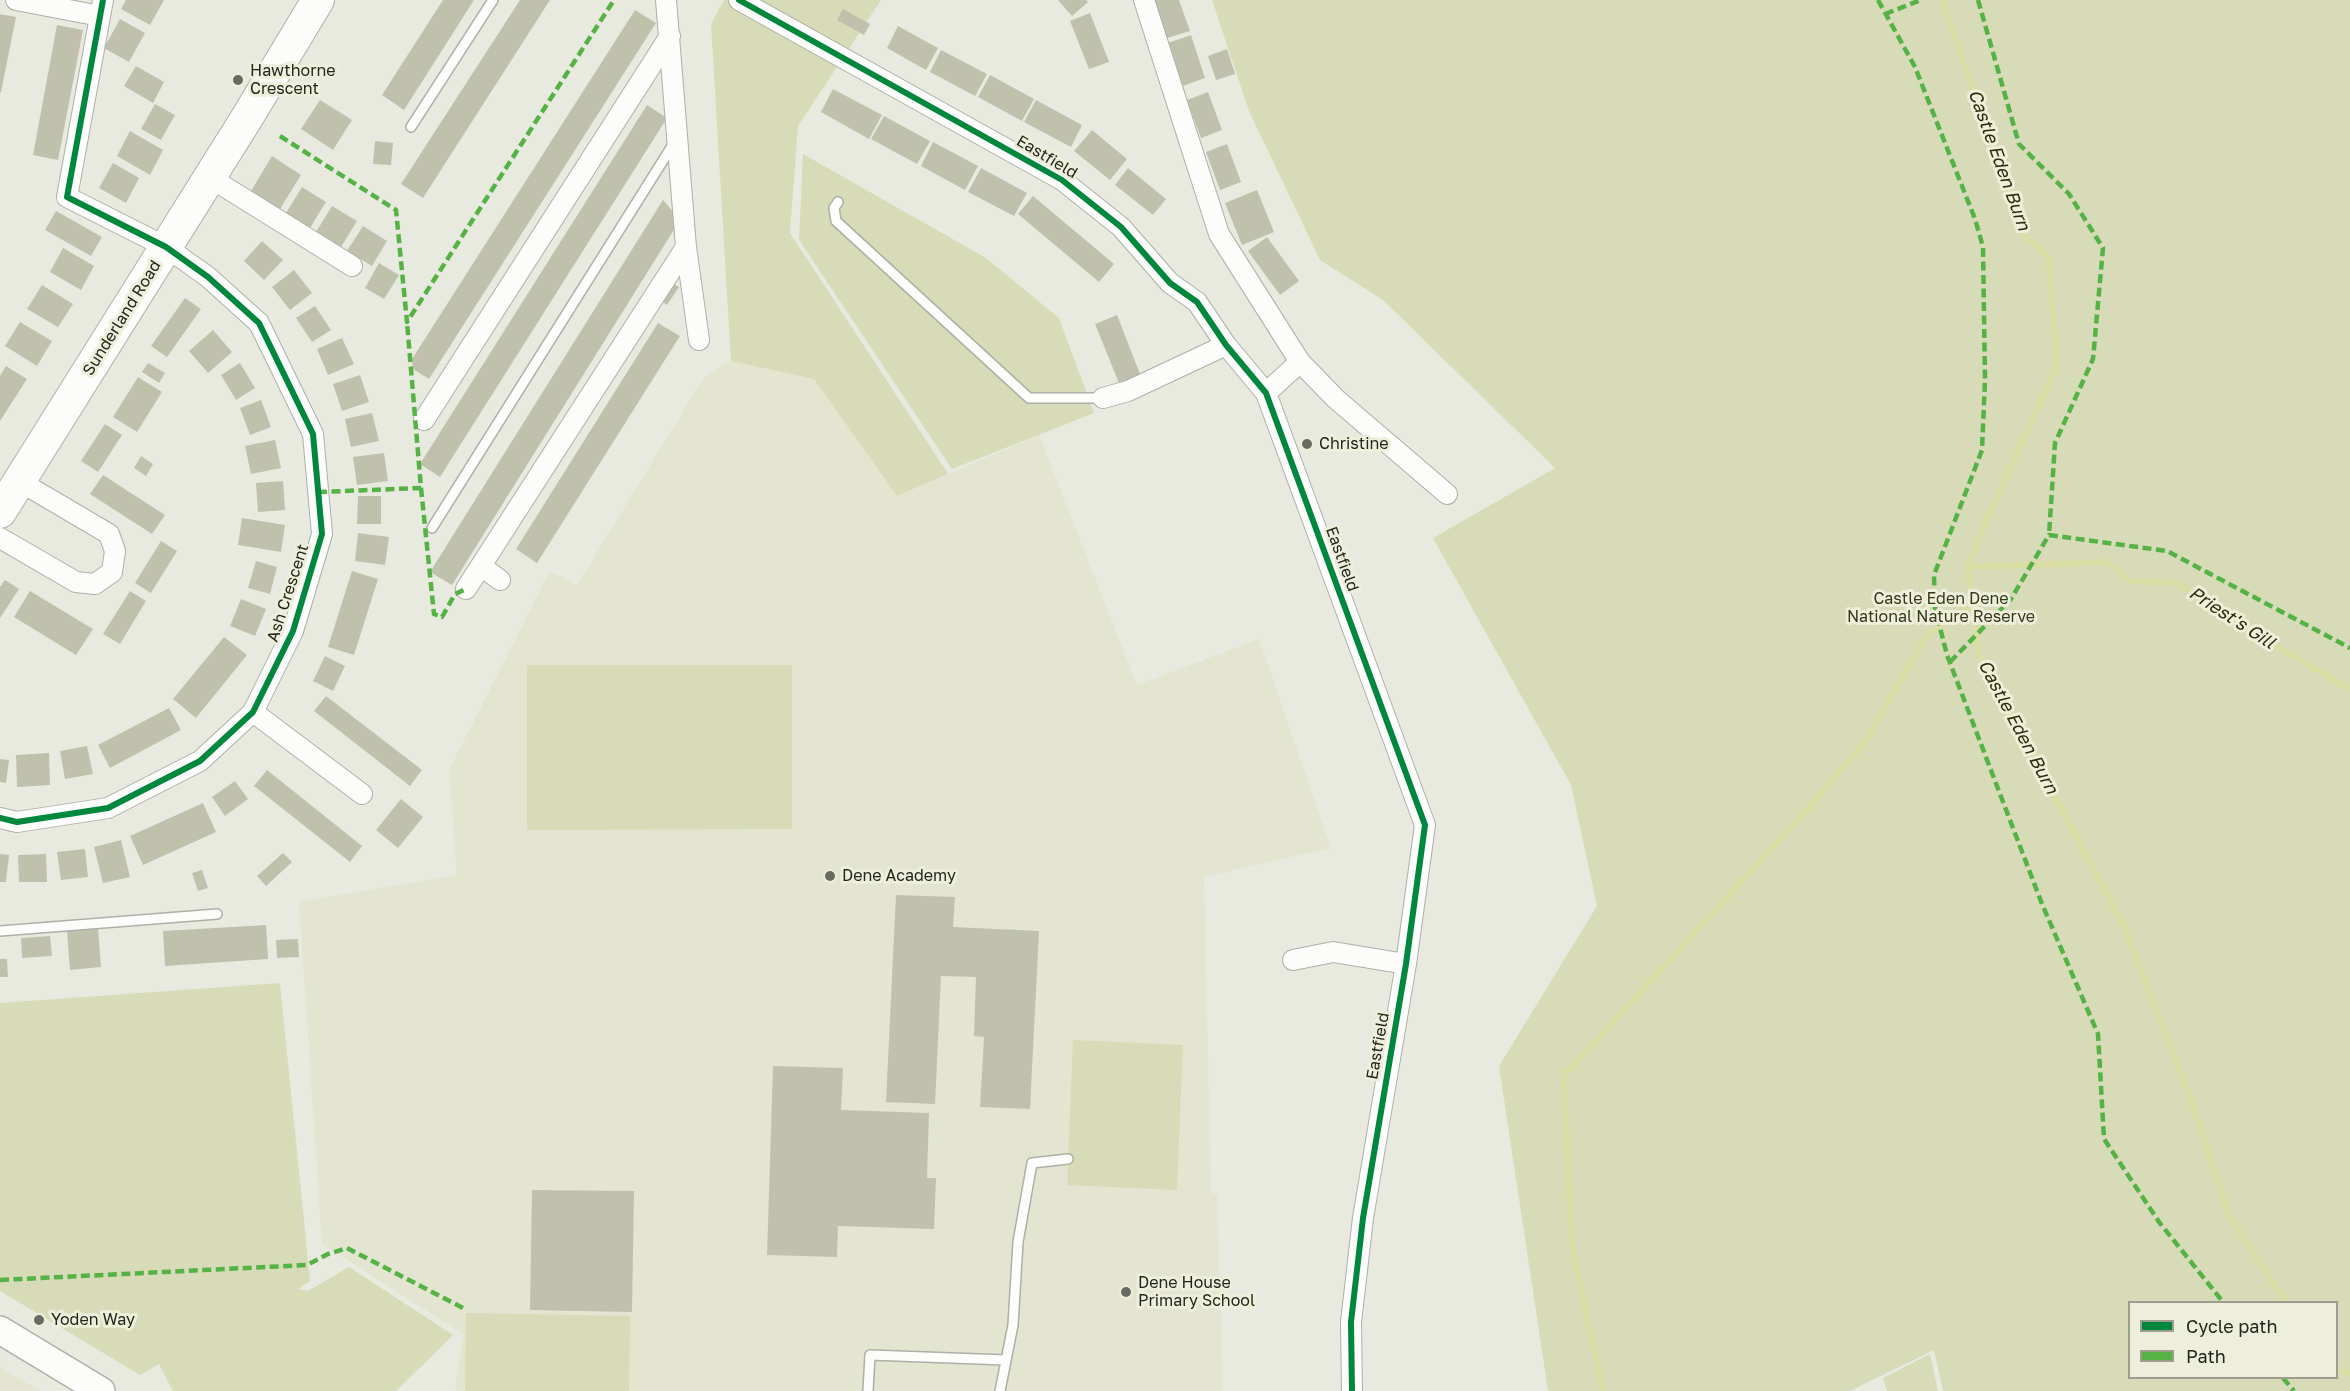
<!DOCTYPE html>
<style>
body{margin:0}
#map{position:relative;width:2350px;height:1391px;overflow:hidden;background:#e9eadf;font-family:"Golos Text",sans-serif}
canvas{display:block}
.legend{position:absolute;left:2128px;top:1301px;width:210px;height:78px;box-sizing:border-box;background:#edefda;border:2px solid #9d9e8e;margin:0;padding:8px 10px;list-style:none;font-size:18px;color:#24251d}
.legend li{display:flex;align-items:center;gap:12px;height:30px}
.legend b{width:30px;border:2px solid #9d9e8e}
</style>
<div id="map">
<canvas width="2350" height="1391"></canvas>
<ul class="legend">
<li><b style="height:8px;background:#00873e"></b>Cycle path</li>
<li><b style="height:8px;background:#55b245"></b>Path</li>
</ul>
</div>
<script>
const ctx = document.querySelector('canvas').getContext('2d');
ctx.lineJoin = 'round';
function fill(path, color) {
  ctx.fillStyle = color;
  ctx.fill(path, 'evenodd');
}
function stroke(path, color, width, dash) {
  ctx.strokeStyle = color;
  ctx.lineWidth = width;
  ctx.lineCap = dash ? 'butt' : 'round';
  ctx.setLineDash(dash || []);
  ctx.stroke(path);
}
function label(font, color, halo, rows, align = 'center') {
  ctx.font = font + ' "Golos Text",sans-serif';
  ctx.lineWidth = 6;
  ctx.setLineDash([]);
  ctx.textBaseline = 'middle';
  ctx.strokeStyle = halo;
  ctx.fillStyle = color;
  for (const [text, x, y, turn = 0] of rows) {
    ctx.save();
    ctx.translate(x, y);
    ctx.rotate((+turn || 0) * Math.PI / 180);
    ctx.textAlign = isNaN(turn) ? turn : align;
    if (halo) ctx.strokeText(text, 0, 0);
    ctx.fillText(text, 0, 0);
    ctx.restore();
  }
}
fill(new Path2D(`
 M731,361L814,379L897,496L1039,435L1137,685L1259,639L1331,848L1204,877L1211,1193L1217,1194L1223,1391H455L463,1334L322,1244L299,902L457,875L449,770L550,571L577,585L704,377Z
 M0,1367L40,1391H0Z`), '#e3e5d1');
fill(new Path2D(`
 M724,0H881L798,126L790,233L948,474L897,496L814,379L731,361L711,24Z
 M1212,0H2350V1391H1943L1934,1350L1850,1391H1548L1499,1066L1597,906L1571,785L1433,538L1555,468L1383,300L1320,260L1249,111ZM2130,1302H2336V1378H2130Z
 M803,154L986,258L1059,318L1094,413L952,469L799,240Z
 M527,665H792V829L527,830Z
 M280,983L310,1281L298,1289L308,1291L349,1267L453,1335L396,1391H173L159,1364L140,1375L0,1291V1003Z
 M1073,1040L1183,1045L1177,1190L1067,1185Z
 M466,1313L630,1316L629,1391H465Z
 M1930,1354L1938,1391H1887L1883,1378Z`), '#d7dbb7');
stroke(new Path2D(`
 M1942,0L2023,234L2049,257L2057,365L1985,524L1968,567L1979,655L2124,926L2196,1114L2228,1214L2286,1302
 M1968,567L2107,562L2130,581L2178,583L2234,622L2350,689
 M2336,1370L2350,1373
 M1603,1391L1573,1252L1563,1077L1814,802L1864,743L1928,634L1973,605`), '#dadea4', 6);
fill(new Path2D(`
 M126,0H164L150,25L121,9Z
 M443,0H474L404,110L382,95Z
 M520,0H550L423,198L401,184Z
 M1058,0H1086L1088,2L1072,16Z
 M1154,0H1179L1190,31L1167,38Z
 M843,9L870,24L864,35L837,20Z
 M635,10L656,23L429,379L413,369L412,359Z
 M1090,13L1109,62L1089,69L1070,21Z
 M0,14L16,17L1,92H0Z
 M120,19L145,33L129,62L104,48Z
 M57,25L83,30L58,160L33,155Z
 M898,26L938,48L926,70L887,48Z
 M1191,35L1205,78L1183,86L1168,43Z
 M1227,49L1235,74L1216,80L1208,56Z
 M941,50L987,74L975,96L930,72Z
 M136,66L164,82L153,103L124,86Z
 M990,75L1034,99L1022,121L978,97Z
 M833,89L882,115L869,139L821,112Z
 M1208,92L1222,130L1201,138L1187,100Z
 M320,100L352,120L333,150L301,129Z
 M1036,100L1082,125L1071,147L1024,122Z
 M155,104L175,115L161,140L141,129Z
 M647,105L667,118L440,477L420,464Z
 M884,116L930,141L917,164L871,139Z
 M1092,130L1127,159L1110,180L1074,151Z
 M130,131L163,150L150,175L117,156Z
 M375,141L393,143L391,165L373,164Z
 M933,142L978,166L965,190L921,166Z
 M1227,144L1241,182L1220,190L1206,152Z
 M272,156L301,175L280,209L251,191Z
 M113,163L139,178L126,203L99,188Z
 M981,168L1027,193L1014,216L968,192Z
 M1128,168L1166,199L1153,215L1115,185Z
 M302,187L326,202L310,228L286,213Z
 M1257,190L1274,232L1242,245L1225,203Z
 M1033,196L1114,264L1099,282L1018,214Z
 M663,200L680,220L452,585L430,572Z
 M332,206L357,221L341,247L316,232Z
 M56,211L102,237L91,256L45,230Z
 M363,226L387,241L372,266L347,251Z
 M1267,237L1299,281L1280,295L1248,251Z
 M262,241L283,260L264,280L244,261Z
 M63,248L94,266L81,290L50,272Z
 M379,263L399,275L384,299L365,288Z
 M294,270L312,293L290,310L272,287Z
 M671,282L679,287L667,305L659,300Z
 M42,285L73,304L58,327L27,309Z
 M185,298L201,309L167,357L151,346Z
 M315,306L331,330L312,342L296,318Z
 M1117,315L1140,374L1119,383L1095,324Z
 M20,322L52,341L37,366L5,346Z
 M658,323L680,336L537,563L516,549Z
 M213,330L232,352L208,373L189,351Z
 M342,338L354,364L328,375L317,349Z
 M148,363L165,373L159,383L142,372Z
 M240,363L255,388L236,400L221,375Z
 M6,366L27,379L0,421V376Z
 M360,375L369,402L342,411L333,384Z
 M138,377L162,392L137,432L113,417Z
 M261,400L271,427L250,435L240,408Z
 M372,413L379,441L351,447L345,419Z
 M105,424L122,435L98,472L81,461Z
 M275,440L281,468L251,474L245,446Z
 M384,453L388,481L357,485L353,457Z
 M141,456L153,464L146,476L134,468Z
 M103,475L165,515L152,534L90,494Z
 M283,481L285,510L258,512L256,483Z
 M358,496H381V524H357Z
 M242,518L285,525L281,552L238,545Z
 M358,533L389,537L385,565L355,561Z
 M161,541L177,551L151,593L135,583Z
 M256,561L277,567L270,594L248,588Z
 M352,571L378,579L354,655L328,647Z
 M5,580L19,589L0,618V587Z
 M30,591L93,629L76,655L14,617Z
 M130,591L146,601L120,644L103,634Z
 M241,599L266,609L255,636L230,626Z
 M224,637L247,655L196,718L173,699Z
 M325,656L345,666L333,691L313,681Z
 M326,696L422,770L410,786L314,711Z
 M169,708L181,730L110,768L98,745Z
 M87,746L93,774L65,779L60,751Z
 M49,753L50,785L17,787L16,755Z
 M0,759L9,760L6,783L0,782Z
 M267,770L362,846L350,862L254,786Z
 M235,781L248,799L225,816L212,797Z
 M401,799L423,817L398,848L376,830Z
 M203,803L216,832L143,865L130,836Z
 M121,840L130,877L103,883L94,847Z
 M85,849L88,877L61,880L57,852Z
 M283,853L292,862L266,886L257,876Z
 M0,854L9,855L6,882H0Z
 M46,854L47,882H19L18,855Z
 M202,870L208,888L198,891L192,873Z
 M896,895L955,897L953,927L1039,931L1030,1109L980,1107L984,1037L974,1036L976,977L941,976L935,1104L886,1102Z
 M266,925L268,959L165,966L163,931Z
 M98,928L101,967L70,970L67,931Z
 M50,936L52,956L22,958L21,938Z
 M298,939L299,957L277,958L276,940Z
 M0,959H7L8,977H0Z
 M773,1066L843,1068L841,1110L929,1113L927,1178H936L934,1229L838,1226L837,1257L767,1255Z
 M532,1190L634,1191L632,1312L530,1310Z`), '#bfc1ad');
const service = new Path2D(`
 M411,127L493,0
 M838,202L834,208L836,221L1029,398H1103
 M432,528L674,143
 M0,931L217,914
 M868,1391L870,1355L1006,1360
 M1000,1391L1013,1325L1018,1242L1032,1163L1068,1159`);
const minor = new Path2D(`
 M16,0L100,16
 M666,0L686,247L699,340
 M739,0L1062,180L1121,227L1170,283L1197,302L1226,345L1266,393L1425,825L1406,964L1363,1218L1351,1322L1352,1391
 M1144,0L1219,234L1300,362L1336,399L1447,494
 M209,177L352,266
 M1266,393L1300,362
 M1103,398L1128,391L1226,345
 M424,420L670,36
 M0,538L76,582L95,584L112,572L115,551L109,534L19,481
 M481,566L500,580
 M466,589L686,247
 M253,712L362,794
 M0,818L17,822L108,808L200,761L253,712L293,631L322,534L313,434L259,323L208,277L166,247L67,197L103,0
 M1293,960L1333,952L1406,964`);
const secondary = new Path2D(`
 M0,1330L101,1391`);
const primary = new Path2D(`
 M0,512L248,116L318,0`);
stroke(service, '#aeafa7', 12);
stroke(minor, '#aeafa7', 22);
stroke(secondary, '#aeafa7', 30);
stroke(primary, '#aeafa7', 34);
stroke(service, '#fcfcfa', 9);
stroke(minor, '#fcfcfa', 20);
stroke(secondary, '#fcfcfa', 27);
stroke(primary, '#fcfcfa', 32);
stroke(new Path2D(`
 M1878,0L1915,67L1975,219L1983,247L1985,380L1982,450L1934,575L1935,608L1947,655L2042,904L2098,1034L2104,1139L2159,1222L2223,1302
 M1978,0L2019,144L2069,194L2103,248L2093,359L2055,443L2049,535
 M1885,14L1921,0
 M280,136L396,210L407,322L614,0
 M421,488L434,614L442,617L455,594L466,589
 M318,492L421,488L407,322
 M1950,662L2011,599L2049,535L2167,551L2350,648
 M0,1280L307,1265L328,1254L347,1248L467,1310
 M2283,1378L2294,1391`), '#55b245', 4.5, [9, 4.5]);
stroke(new Path2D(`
 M739,0L1062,180L1121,227L1170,283L1197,302L1226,345L1266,393L1425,825L1406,964L1363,1218L1351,1322L1352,1391
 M0,818L17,822L108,808L200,761L253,712L293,631L322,534L313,434L259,323L208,277L166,247L67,197L103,0`), '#00873e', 6);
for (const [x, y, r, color] of [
 [238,80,6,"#696a61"],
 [1307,444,6,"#696a61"],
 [830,876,6,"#696a61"],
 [1126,1292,6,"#696a61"],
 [39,1320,6,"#696a61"]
]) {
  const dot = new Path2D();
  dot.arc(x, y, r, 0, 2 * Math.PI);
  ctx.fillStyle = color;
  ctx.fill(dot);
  stroke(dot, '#edefda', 2);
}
label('16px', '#24251d', '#edefda', [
 ["Hawthorne",250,71],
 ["Crescent",250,89],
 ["Christine",1319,444],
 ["Dene Academy",842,876],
 ["Dene House",1138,1283],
 ["Primary School",1138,1301],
 ["Yoden Way",51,1320]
], 'left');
label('16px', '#24251d', '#edefda', [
 ["Eastfield",1047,157,31],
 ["Sunderland Road",122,318,-58],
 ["Eastfield",1342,559,70],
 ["Ash Crescent",288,593,-72],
 ["Eastfield",1378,1046,-80]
]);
label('16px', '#363917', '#edefda', [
 ["Castle Eden Dene",1941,599],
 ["National Nature Reserve",1941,617]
]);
label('italic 18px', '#2c2d0b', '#edefda', [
 ["Castle Eden Burn",1999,160,70],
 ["Priest's Gill",2232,618,33],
 ["Castle Eden Burn",2018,727,62]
]);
</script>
